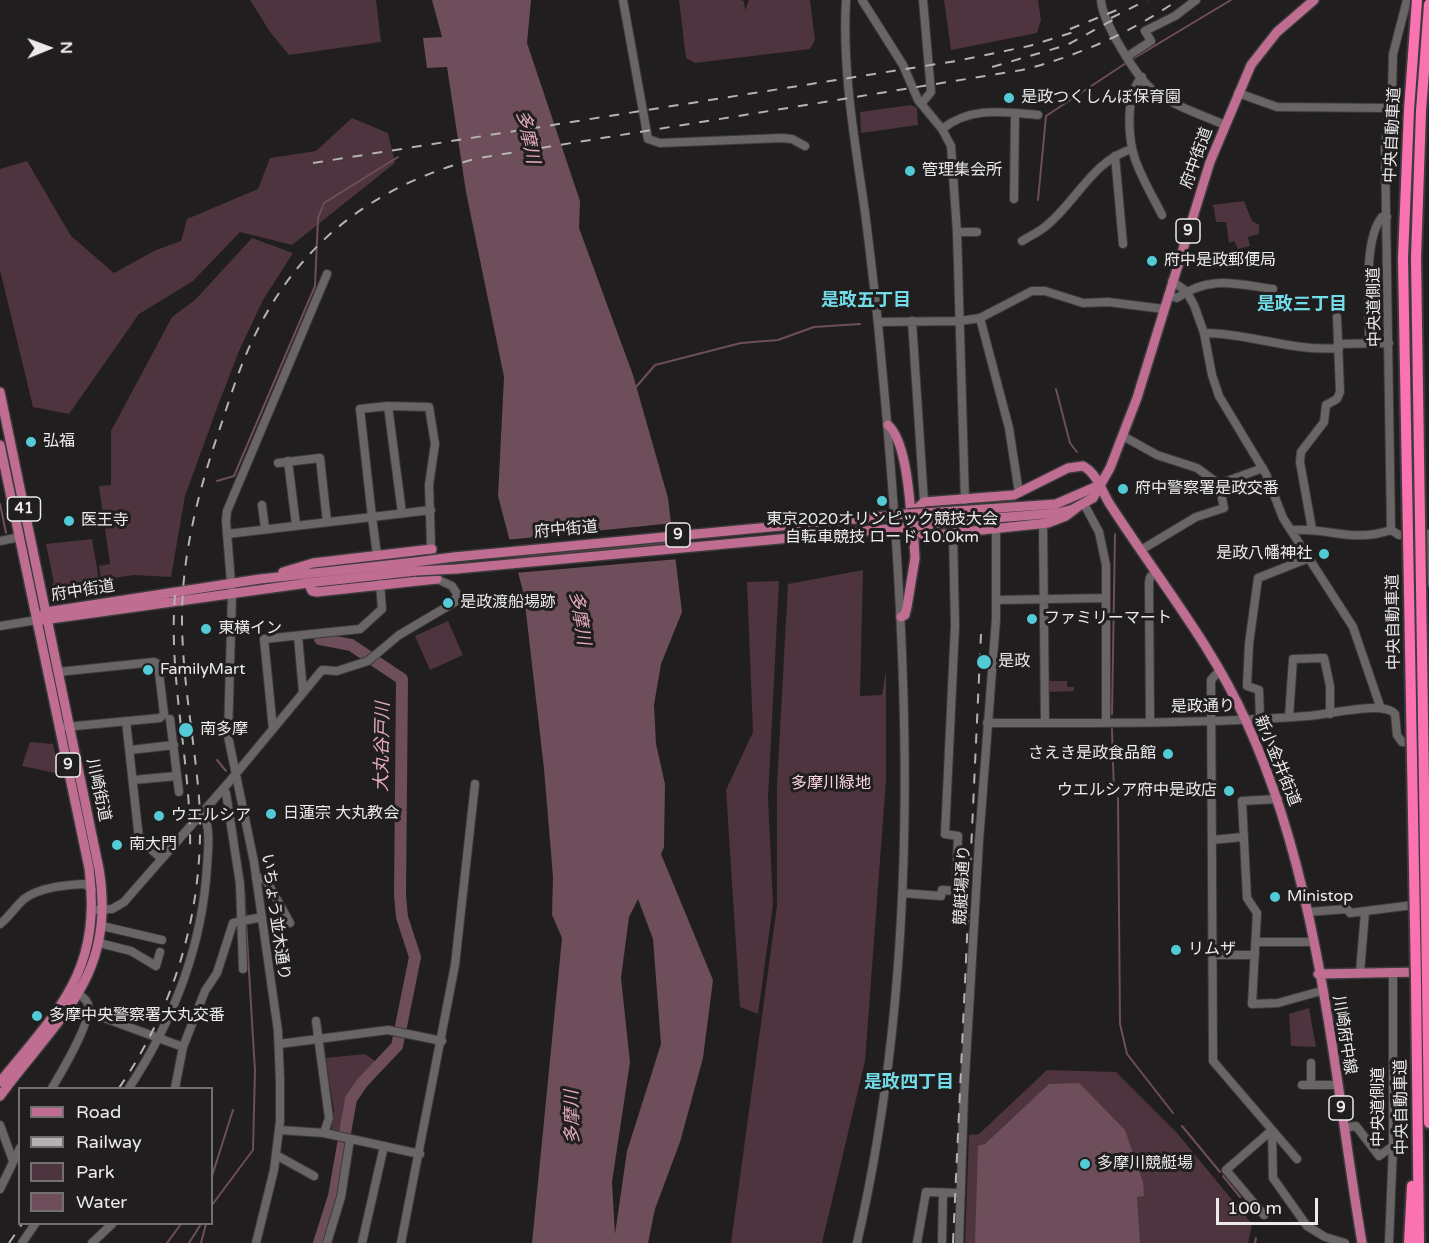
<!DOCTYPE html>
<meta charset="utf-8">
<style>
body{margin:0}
#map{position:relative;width:1429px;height:1243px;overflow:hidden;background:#211e1f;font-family:"Varela Round",sans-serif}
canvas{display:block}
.legend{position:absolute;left:18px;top:1087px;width:195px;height:138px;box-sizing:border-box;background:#211e1f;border:2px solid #727071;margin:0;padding:8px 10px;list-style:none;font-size:18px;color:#eceaeb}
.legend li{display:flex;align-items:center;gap:12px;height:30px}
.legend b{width:30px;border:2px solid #727071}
.north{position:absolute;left:18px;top:18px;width:60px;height:60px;-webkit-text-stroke:4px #211e1f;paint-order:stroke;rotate:89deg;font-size:16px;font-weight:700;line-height:24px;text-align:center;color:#eceaeb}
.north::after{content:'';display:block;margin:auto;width:21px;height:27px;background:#eceaeb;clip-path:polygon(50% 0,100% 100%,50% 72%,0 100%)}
.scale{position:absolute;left:1216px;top:1198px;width:102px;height:27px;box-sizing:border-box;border:3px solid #eceaeb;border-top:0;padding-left:8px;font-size:18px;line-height:21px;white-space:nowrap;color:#eceaeb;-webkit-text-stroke:4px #211e1f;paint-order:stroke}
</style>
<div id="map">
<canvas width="1429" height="1243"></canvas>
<ul class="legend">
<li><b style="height:8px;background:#c06d92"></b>Road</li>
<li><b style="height:8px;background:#b5b2b3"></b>Railway</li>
<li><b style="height:16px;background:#4e343e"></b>Park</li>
<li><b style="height:16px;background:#6d4e5a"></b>Water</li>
</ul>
<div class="north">N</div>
<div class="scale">100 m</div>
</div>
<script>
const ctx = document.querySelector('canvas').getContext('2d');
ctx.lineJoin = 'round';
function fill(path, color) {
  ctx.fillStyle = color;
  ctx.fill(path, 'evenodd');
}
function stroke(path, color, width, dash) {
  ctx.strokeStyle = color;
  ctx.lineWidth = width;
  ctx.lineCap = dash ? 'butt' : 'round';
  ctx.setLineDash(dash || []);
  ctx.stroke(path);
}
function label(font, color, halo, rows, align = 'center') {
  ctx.font = font + ' "Varela Round","Noto Sans JP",sans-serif';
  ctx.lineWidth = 6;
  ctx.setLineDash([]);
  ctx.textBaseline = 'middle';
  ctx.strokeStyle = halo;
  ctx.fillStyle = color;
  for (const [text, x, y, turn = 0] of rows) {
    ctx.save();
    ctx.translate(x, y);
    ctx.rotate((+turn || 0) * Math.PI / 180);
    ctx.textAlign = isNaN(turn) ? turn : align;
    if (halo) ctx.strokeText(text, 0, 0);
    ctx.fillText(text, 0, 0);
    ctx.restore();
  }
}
fill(new Path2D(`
 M250,0H376L381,42L289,55L270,32Z
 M679,0H741L744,1L745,10L749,0H810L815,40L810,49L695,63L686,58Z
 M944,0H1038L1041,20L1037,33L951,50Z
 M911,105L917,108L918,125L861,133L860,112Z
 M352,118L388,133L395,163L292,245L240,232L193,281L139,314L69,414L33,407L0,270V169L27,161L71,236L114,273L156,250L181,241L187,219L258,189L270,158L316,151Z
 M1244,201L1252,221L1259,225V234L1248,237L1250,246L1238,249L1234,241L1229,243L1226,222H1216L1214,208L1212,205Z
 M252,238L293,253L263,300L239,351L217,408L185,496L171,577L134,575L114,578L115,588L63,596L54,594L52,584L54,583L46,544L92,539L99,580L109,579H101L99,566L110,564L99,486L111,485V431L172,317L195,300Z
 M863,570L860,696L882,695L886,670V780L865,1061L822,1243H731L777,906V784L788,584Z
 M779,581L768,798L773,904L758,1014L740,1007L726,790L753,732L747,582Z
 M448,621L463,655L430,670L415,636Z
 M1048,681H1067V687H1074V691L1048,692Z
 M30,742L53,744L60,774L22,766Z
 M1309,1008L1316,1047L1291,1046L1289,1014Z
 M365,1054L378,1063C355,1083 346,1103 341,1133L331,1131L334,1110L325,1058Z
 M1047,1070L1116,1072L1177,1133L1252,1224L1248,1243H965L969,1135L979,1134Z`), '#4e343e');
fill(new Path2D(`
 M432,0H531L527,43L580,201L579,228L633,375L668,498L682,612L661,664L654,705L656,744L665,784L664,847L661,854L713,980L703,1058L680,1142L655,1209L648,1243H532L562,938L552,915L553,877L544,769L524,595L498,496L504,377L466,192L447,67L427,68L423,38L442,37ZM638,899L653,939L661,1044L627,1151L615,1234L612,1182L630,1062L621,978L629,917Z
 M1079,1083L1125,1130L1143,1182L1144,1196L1137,1197L1140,1243H975L978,1146L985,1144L1049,1084Z`), '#6d4e5a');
fill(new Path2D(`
 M674,523L676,540L510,555L506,540Z
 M677,543L679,559L515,573L511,559Z`), '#211e1f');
stroke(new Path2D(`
 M1131,60L1231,0
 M1038,200L1046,116L1126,63
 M636,387L655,365L741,343L778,340L814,327L860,324
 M1056,389L1070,443L1077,452
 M217,481L234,476L315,286L318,218L324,203L398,157
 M0,504L6,533
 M1112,714L1115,534
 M1112,729L1114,793
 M217,760L226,771
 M1118,798L1120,1024L1127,1054L1173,1113
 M231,803L237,838
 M1182,1126L1220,1172
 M212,1176L233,1110
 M1223,1176L1240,1197
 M212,1205L253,1150L255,1071L244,888
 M167,1243L181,1224
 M189,1243L201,1224
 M201,1243L206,1224
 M1255,1243L1256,1238`), '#6d4e5a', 2);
stroke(new Path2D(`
 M319,1243L334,1196L351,1099L362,1083L397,1046L415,957L402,917L400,895L402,679L351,645L320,639`), '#6d4e5a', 12);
const minor = new Path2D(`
 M623,0L648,139L660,143L782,138L792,139L805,146
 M846,0C842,71 855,142 865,212C871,260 877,308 881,356C909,650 924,952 857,1243
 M862,0L903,65L918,100L942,129L951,146L957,232L965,500
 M1101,0C1102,21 1137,79 1154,91C1174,106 1202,115 1225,125
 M1407,0L1393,54L1392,92L1385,146L1391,530L1399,535L1428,534L1429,582
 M1128,56L1151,41L1145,31L1175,16L1196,0
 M1142,77C1125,94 1128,138 1135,159C1142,179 1153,197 1162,215
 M1238,93L1277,107L1390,108
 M921,104L931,92L923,0
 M942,129C971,106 1004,112 1038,115
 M1115,156L1123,244
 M1014,199L1015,113
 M957,232H977
 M1022,241C1030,236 1039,232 1046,226C1076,202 1093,160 1132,149
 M1172,281L1186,291L1194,305L1204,333L1212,375L1219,396L1266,474L1283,518L1353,627L1380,706
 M1168,295L1177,298C1210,275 1236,284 1273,289
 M980,318L1009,428L1019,493
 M912,321L924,502
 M878,322L960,321L980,318L1032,291H1045L1083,303L1108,302L1164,309
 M1204,333C1250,333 1292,352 1339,348
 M1338,344L1389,343
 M1369,344C1370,311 1362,241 1382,217H1387
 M388,406L402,513
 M1123,436L1157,455L1197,468L1219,484L1263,468
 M288,461L296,525
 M278,463L320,458L327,522
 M1084,504L1099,532L1106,565V722
 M262,505L265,529
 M1043,524L1045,723
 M1312,529L1300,462L1301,452L1324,422L1326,405L1337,399L1340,392L1337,317
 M1293,530C1331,528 1353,543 1391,530
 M0,541L20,537
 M1141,550L1196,517L1224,508L1219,484
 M377,555L372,517L431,510
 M996,600L1106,598
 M0,626L37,620
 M298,636L303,692
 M1220,670L1211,680L1213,1061L1297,1159
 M58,672L154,662L158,664L164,714L160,718L65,727
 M1289,717L1293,659L1324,658L1330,686V714
 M170,719L179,792
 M1260,719L1259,690L1247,686L1249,644L1258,578L1309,558
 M126,721L139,839L162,859
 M1150,721L1149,583L1150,577L1156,573
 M987,723C1094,723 1201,724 1307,716C1327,715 1383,700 1395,714L1397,735L1402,742L1429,745
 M273,729L264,639L360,629L382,609L380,584
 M130,750L174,745
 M133,780L177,776
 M222,790L226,793L240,884L243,969
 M1278,799L1242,801L1247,898L1257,913L1252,1004L1278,1003L1321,991
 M1212,840L1243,837
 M256,879L265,878L290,923
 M902,893L941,896L942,890L956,891L958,836L945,834L955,626L953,533
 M93,910L112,909L124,902L229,782L322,670L337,671L368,661L399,635L455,602L457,594L452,586L437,579L431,546L429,485L435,444L429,407L388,406L360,409L372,517L227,534
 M1308,912L1347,909L1350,913L1429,903
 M0,924C9,917 15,907 24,899C40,887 66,885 85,884L92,890
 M102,926L162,940
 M1256,942H1313
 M99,943L131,951L156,966L160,952
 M1213,955H1255
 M1360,972L1365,912
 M88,1012L183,1047
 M316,1021L329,1118L324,1133
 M279,1044L388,1030L442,1041
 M1311,1063V1085
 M1302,1085H1337
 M52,1088C61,1073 93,1020 88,1004C86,998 79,994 74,991
 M129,1088C173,1021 202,948 207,867C208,850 211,828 203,813
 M175,1088L183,1047L205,991L217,973L233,923L262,917
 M0,1125L13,1161
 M1344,1128L1356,1126L1379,1156L1393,1146
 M279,1130L324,1133L420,1154
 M1272,1131L1273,1178L1307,1226L1325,1237L1345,1243
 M276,1155L314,1176
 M0,1189L20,1148
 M1264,1215L1226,1170L1272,1130
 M22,1243L35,1224
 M92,1243L112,1224
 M256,1243L274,1170L280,1121V1081L278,1031L254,862L228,736L232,595L226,521L227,511L327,274
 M327,1243L341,1197L350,1139
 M362,1243L384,1146
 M401,1243L455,965L475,784
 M917,1243L926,1192L961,1193
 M942,1243L943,1193
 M959,1243L964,1094L979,841L996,619V528
 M1389,1243L1393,1146V972`);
const major = new Path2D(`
 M0,392L99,869C117,977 57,1018 0,1096
 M888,425C905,440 909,491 911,514
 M0,445L89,868C102,971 60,1008 0,1082
 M1079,506L1066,516L1048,523L925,536L915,530L911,514L924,502L1014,495L1068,468L1083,466C1098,474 1102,493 1111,506C1122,523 1133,539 1144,555C1181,609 1219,661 1246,721C1320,882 1333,1070 1362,1243
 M956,511L1056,504L1100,485
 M957,521L1058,513L1073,509L1093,498L1110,468L1137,398L1210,162L1251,65L1277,32L1314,0
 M454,557L907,514
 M456,569L909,527
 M283,572L313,563L432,549
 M308,583L312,591L317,592L437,579
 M41,616L46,612L260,579L415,562
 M901,617L905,615L907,607L915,558L913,526
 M43,620L308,583L416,571
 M1318,974L1421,972`);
const highway = new Path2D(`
 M1416,982L1419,1243
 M1427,982L1429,1123
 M1409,1243L1412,1186`);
stroke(minor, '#3c3a3b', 10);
stroke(major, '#3c3a3b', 12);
stroke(highway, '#3c3a3b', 14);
stroke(minor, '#696566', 8);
stroke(major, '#c06d92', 9);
stroke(highway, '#fa72b0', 10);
stroke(new Path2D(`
 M1111,18L1147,0
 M1070,29L1117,10
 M992,67L1067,45L1120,16
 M313,163L956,61L1029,46L1080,30
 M175,595C168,681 192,766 190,852
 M119,1088C178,1002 206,902 199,797C194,737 182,678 182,618C182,553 199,489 220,428C230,398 240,365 254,337C300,241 377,184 479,158L1022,70C1078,56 1130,33 1178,0
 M9,1243L22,1224
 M953,1243L981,634`), '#b5b2b3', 2, [10, 10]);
const majorBridge = new Path2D(`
 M907,514L956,511
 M909,527L957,521
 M415,562L454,557
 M416,571L456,569`);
const highwayBridge = new Path2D(`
 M1416,982L1403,258L1409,110L1417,0
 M1427,982L1416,258L1421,111L1429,4`);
stroke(majorBridge, '#3c3a3b', 12, []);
stroke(highwayBridge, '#3c3a3b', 14, []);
stroke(majorBridge, '#c06d92', 9);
stroke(highwayBridge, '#fa72b0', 10);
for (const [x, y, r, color] of [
 [1009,98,6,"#52cbd7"],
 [910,171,6,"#52cbd7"],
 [1152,261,6,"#52cbd7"],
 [31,442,6,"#52cbd7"],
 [1123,489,6,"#52cbd7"],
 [882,501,6,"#52cbd7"],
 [69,521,6,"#52cbd7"],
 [1324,554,6,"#52cbd7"],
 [448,603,6,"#52cbd7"],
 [1032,619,6,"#52cbd7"],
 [206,629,6,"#52cbd7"],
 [984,662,8,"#52cbd7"],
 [148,670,6,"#52cbd7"],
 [186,730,8,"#52cbd7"],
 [1168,754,6,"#52cbd7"],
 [1229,791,6,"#52cbd7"],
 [271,814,6,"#52cbd7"],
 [159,816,6,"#52cbd7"],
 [117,845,6,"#52cbd7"],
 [1275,897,6,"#52cbd7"],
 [1176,950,6,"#52cbd7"],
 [37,1016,6,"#52cbd7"],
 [1085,1164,6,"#52cbd7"]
]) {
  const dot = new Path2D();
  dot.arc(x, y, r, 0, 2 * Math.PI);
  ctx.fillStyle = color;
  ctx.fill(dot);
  stroke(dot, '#211e1f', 2);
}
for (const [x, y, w] of [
 [1188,231,24],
 [24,509,33],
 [678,535,24],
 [68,765,24],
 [1341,1108,24]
]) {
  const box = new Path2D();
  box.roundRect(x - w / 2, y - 12, w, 24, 4.5);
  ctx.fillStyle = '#211e1f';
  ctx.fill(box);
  stroke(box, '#eceaeb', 1.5);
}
label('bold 15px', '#eceaeb', null, [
 ["9",1188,231],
 ["41",24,509],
 ["9",678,535],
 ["9",68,765],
 ["9",1341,1108]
]);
label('16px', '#eceaeb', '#211e1f', [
 ["是政つくしんぼ保育園",1021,98],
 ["管理集会所",922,171],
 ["府中是政郵便局",1164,261],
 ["弘福",43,442],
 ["府中警察署是政交番",1135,489],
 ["東京2020オリンピック競技大会",882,520,"center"],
 ["自転車競技 ロード 10.0km",882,538,"center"],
 ["医王寺",81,521],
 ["是政八幡神社",1312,554,"right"],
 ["是政渡船場跡",460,603],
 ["ファミリーマート",1044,619],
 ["東横イン",218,629],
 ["是政",998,662],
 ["FamilyMart",160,670],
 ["南多摩",200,730],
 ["さえき是政食品館",1156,754,"right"],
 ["ウエルシア府中是政店",1217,791,"right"],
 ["日蓮宗 大丸教会",283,814],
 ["ウエルシア",171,816],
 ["南大門",129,845],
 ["Ministop",1287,897],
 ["リムザ",1188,950],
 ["多摩中央警察署大丸交番",49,1016],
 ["多摩川競艇場",1097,1164]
], 'left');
label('16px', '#eceaeb', '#211e1f', [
 ["中央自動車道",1393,135,-87],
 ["府中街道",1197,158,-70],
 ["中央道側道",1375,307,-91],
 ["府中街道",566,530,-5],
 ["府中街道",83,591,-9],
 ["中央自動車道",1394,622,-91],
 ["是政通り",1203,707,-1],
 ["新小金井街道",1277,761,68],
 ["川崎街道",98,790,78],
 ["競艇場通り",963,885,-87],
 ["いちょう並木通り",275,917,82],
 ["川崎府中線",1344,1035,81],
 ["中央道側道",1379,1107,-90],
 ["中央自動車道",1402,1107,-91]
]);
label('16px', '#fbd5e3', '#211e1f', [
 ["多摩川緑地",831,784]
]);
label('italic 18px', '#e6abc2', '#211e1f', [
 ["多摩川",527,137,78],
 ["多摩川",579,618,81],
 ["大丸谷戸川",383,747,-89],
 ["多摩川",573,1117,-91]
]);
label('bold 18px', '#72dde8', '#211e1f', [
 ["是政五丁目",866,301],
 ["是政三丁目",1302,305],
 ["是政四丁目",909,1083]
]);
</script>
